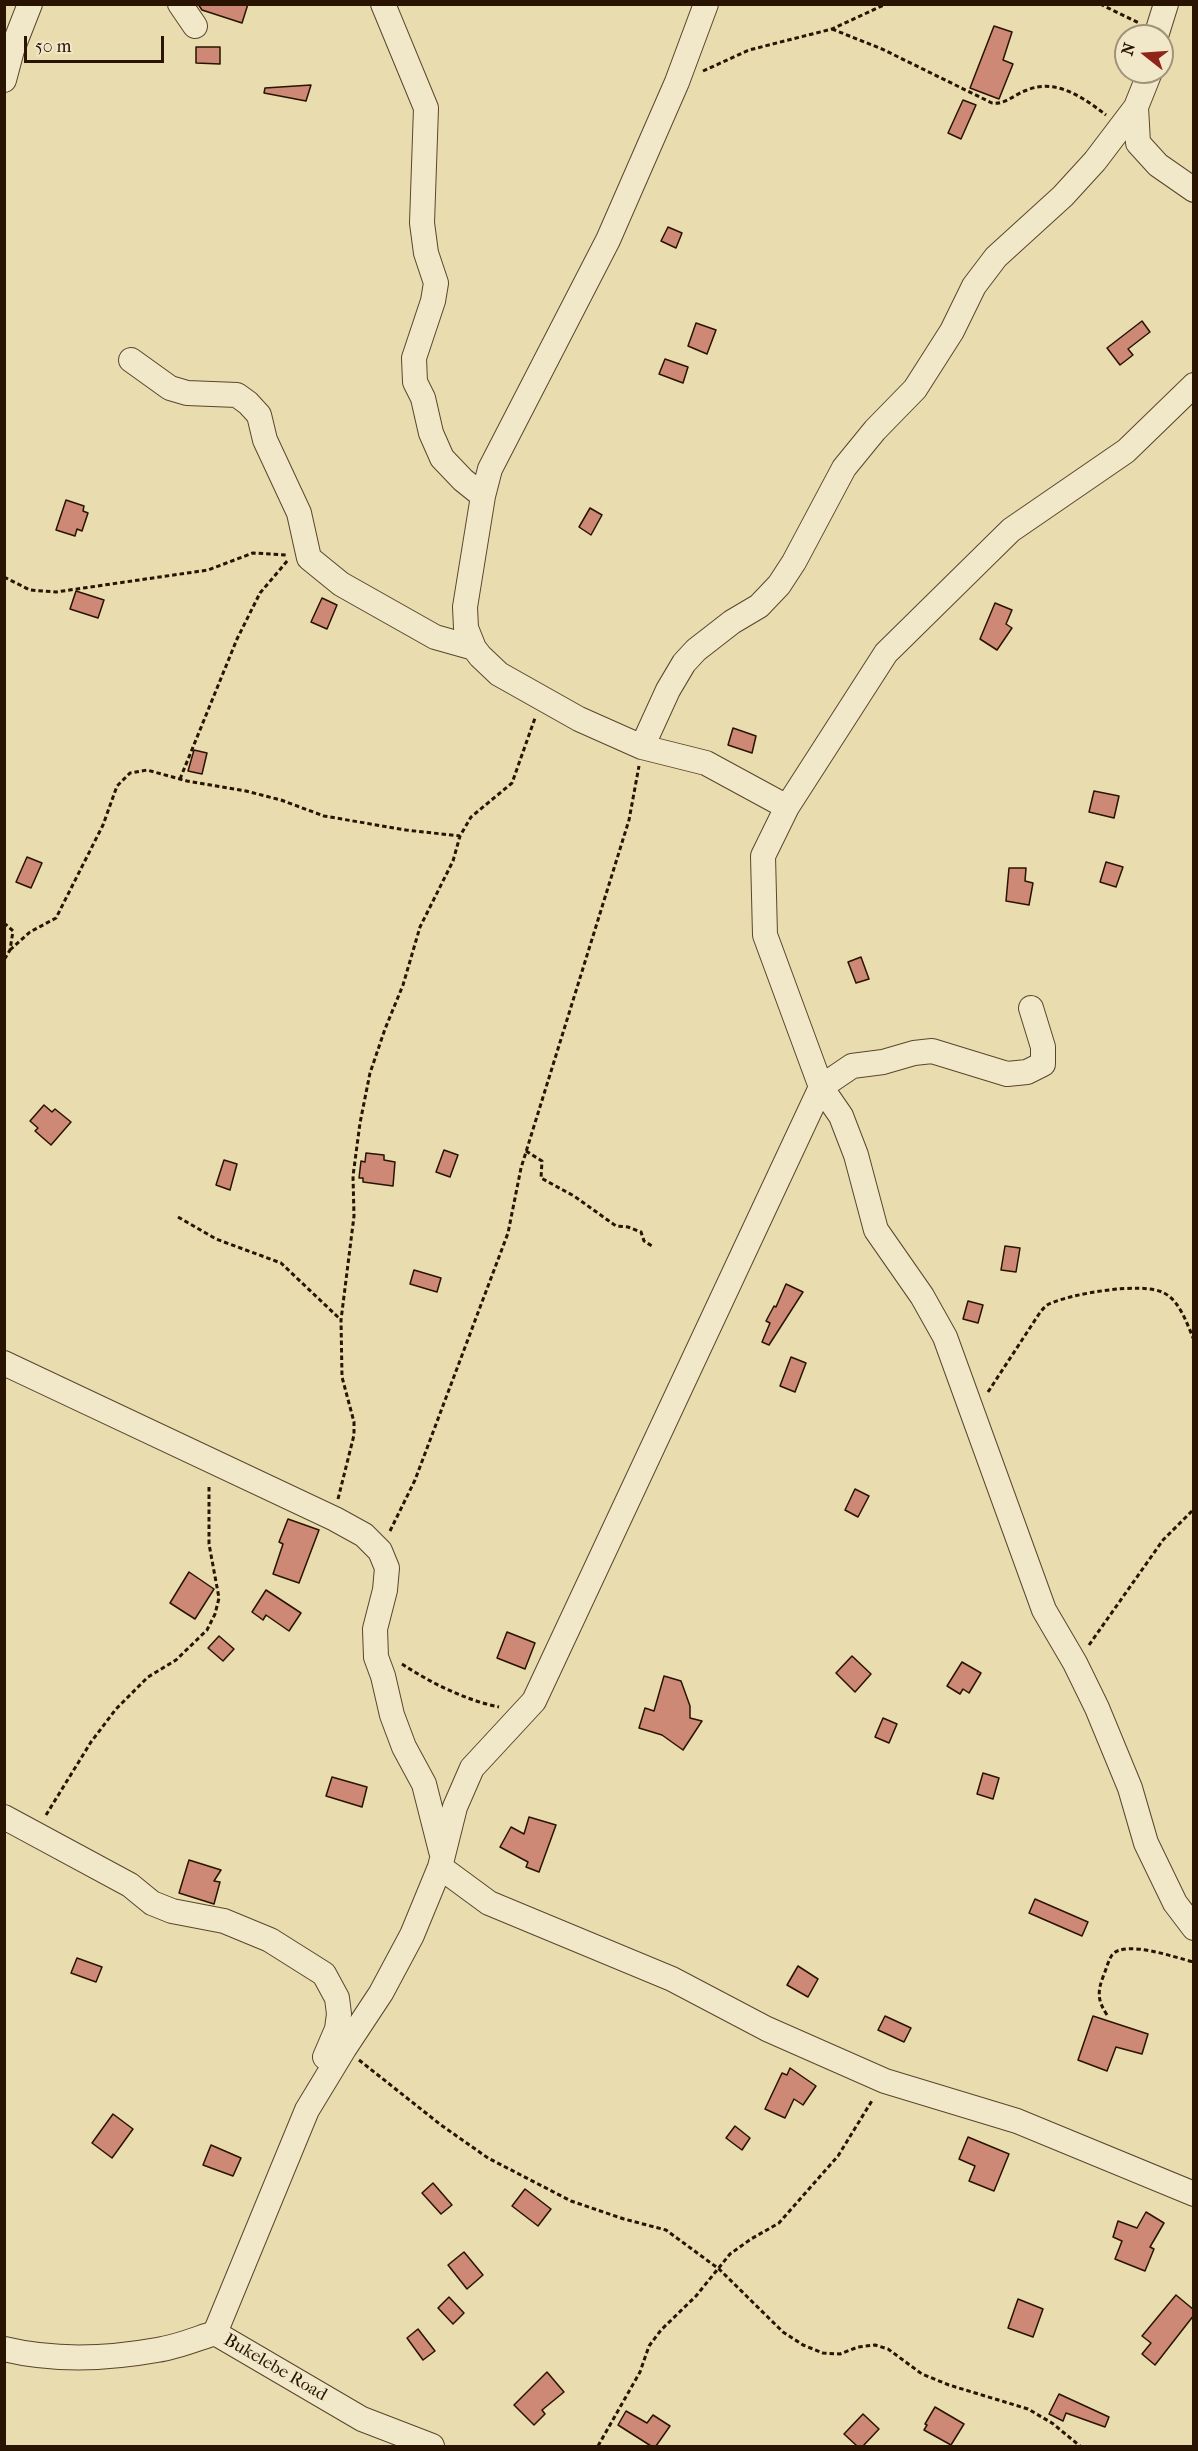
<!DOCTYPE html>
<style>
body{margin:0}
#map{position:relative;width:1198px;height:2451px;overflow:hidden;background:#e9dcae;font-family:"IM FELL French Canon",serif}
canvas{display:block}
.frame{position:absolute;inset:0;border:6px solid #281400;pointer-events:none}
.north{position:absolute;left:1114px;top:24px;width:60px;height:60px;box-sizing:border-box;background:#f1e8ca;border:2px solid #a19379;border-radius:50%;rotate:287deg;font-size:16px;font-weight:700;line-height:24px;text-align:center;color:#281400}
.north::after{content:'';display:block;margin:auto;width:21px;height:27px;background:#8f2418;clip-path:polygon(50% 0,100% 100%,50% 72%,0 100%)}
.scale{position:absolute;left:24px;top:36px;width:140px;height:27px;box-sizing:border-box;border:3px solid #281400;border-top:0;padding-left:8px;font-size:18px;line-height:21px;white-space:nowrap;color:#281400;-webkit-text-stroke:4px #f1e8ca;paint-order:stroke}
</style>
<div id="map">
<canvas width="1198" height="2451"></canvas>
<div class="frame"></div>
<div class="north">N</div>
<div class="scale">50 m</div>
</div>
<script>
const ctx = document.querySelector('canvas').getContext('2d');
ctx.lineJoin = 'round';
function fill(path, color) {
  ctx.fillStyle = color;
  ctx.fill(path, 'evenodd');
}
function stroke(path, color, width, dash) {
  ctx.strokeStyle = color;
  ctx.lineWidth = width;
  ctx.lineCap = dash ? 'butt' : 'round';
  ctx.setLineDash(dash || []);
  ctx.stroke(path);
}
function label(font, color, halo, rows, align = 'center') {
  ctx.font = font + ' "IM FELL French Canon",serif';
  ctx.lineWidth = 5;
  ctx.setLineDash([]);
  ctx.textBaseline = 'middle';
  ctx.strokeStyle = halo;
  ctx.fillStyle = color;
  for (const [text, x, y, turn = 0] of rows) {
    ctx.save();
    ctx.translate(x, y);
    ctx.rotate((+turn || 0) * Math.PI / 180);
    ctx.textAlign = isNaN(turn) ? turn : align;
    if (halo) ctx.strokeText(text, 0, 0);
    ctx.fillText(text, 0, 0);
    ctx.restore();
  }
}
const building = new Path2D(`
 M198,4H248L242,23L202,10Z
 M994,26L1012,32L1003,60L1013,64L999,99L970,88Z
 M196,47H220V64L196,63Z
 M311,85L306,101L264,93L265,88Z
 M963,100L976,105L961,139L948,133Z
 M668,227L682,233L676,248L661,241Z
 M1142,321L1150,332L1128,349L1133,355L1120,365L1107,348Z
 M696,323L716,330L707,354L688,346Z
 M665,359L688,367L683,383L659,374Z
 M66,500L84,506L83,511L88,513L82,531L77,529L75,536L56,530Z
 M590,508L602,515L591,535L579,527Z
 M76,591L104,600L98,618L70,609Z
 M322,598L337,605L327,629L311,622Z
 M995,603L1012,610L1006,624L1012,628L997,650L980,639Z
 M733,728L756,736L752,753L728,745Z
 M194,750L207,753L202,774L188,771Z
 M1094,791L1119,796L1114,818L1089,812Z
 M27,857L42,863L31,888L16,882Z
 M1106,862L1123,867L1116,887L1100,882Z
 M1009,868H1026L1025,881L1033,883L1029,905L1006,901Z
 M861,957L869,979L856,983L848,962Z
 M44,1105L52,1112L55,1109L71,1122L51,1145L35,1131L38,1128L30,1121Z
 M444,1150L458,1155L450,1177L436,1172Z
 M366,1153L384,1155V1160L395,1162L393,1186L363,1182V1178H359L361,1161L365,1162Z
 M224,1160L237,1164L230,1190L216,1185Z
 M1005,1246L1020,1248L1016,1272L1001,1270Z
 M414,1270L441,1278L437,1292L410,1284Z
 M786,1284L803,1292L769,1345L762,1342L770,1323L766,1321L774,1306L776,1307Z
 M968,1301L983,1305L978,1323L963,1319Z
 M791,1357L806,1363L795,1392L780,1386Z
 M855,1489L869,1496L858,1517L845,1510Z
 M288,1519L319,1530L299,1583L273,1574L283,1544L279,1542Z
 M189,1572L214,1589L195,1619L170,1603Z
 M266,1590L301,1613L289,1631L266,1615L263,1620L252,1612Z
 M507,1632L535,1643L525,1669L497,1658Z
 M219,1636L234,1649L223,1661L208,1648Z
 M852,1656L871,1674L855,1692L836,1673Z
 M962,1662L981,1673L969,1693L963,1689L960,1694L947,1686Z
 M664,1676L681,1681L690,1706V1718L702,1721L683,1750L662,1735L639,1728L645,1708L654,1711Z
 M883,1718L897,1724L889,1743L875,1737Z
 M983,1773L999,1778L993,1799L977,1794Z
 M332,1777L367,1787L362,1807L326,1796Z
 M529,1817L556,1825L539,1872L526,1867L528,1862L500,1847L511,1827L524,1834Z
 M189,1860L221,1870L214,1881L220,1882L214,1904L179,1893Z
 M1035,1899L1088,1922L1082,1936L1029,1913Z
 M77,1958L102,1967L96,1982L71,1973Z
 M798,1966L818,1979L808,1997L787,1985Z
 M885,2016L911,2028L904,2042L878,2030Z
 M1093,2016L1148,2034L1142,2054L1116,2047L1107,2071L1078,2060Z
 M790,2068L816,2086L803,2105L794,2099L785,2118L765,2109L782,2073L787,2075Z
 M113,2114L133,2129L112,2158L92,2143Z
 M735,2126L750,2138L742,2150L726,2138Z
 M968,2137L1009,2154L994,2191L969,2181L975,2166L959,2159Z
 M211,2145L241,2158L233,2176L203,2165Z
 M433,2183L452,2205L441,2214L422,2193Z
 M525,2189L551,2209L538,2226L512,2206Z
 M1146,2212L1164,2223L1150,2247L1154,2249L1145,2271L1115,2259L1122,2241L1113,2237L1118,2221L1137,2228Z
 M464,2252L483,2275L467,2289L448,2265Z
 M1176,2295L1194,2310V2315L1155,2365L1142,2354L1151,2343L1142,2336Z
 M449,2297L464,2313L453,2324L438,2308Z
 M1018,2299L1043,2309L1033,2337L1008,2328Z
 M418,2329L435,2351L423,2360L407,2338Z
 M547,2372L564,2392L542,2410L545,2414L534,2425L514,2405Z
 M1059,2394L1109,2417L1105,2427L1066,2413L1063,2421L1049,2414Z
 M935,2407L964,2424L951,2445L924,2430L927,2425L925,2424Z
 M626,2411L647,2423L653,2415L670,2426L656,2446H651L618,2425Z
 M863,2414L879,2429L863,2446H857L844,2434Z`);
fill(building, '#cd8976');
stroke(building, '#281400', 1.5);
const minor = new Path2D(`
 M180,4L195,26
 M383,4L426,108L422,223L426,253L436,283L433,301L414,358L415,382L423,398L431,433L442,458L463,480L483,496
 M706,4L677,82L608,240L490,469L483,496L465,607L466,628L474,648L480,656L499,674L579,719L642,747L706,763L787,807
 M1156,36L1166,4
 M4,80L12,50L30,4
 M1136,107L1138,143L1158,165L1194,190
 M131,360L170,388L187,393L237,395L248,403L259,415L265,440L299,513L309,558L341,584L435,637L474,648
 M642,747L668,690L684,663L696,650L732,622L759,606L779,585L794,562L844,468L875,430L915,389L952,331L974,286L996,257L1063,196L1095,161L1136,107L1150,72
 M1031,1008L1043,1047V1064L1027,1072L1007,1074L932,1051L914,1053L883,1062L852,1066L821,1087L841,1116L856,1155L876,1230L922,1296L945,1337L1044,1610L1075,1663L1097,1708L1130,1788L1146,1843L1175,1903L1194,1928
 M4,1363L335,1519L364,1535L380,1551L387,1568L385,1590L375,1629L376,1657L383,1676L392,1715L404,1747L424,1784L441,1851
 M4,1817L130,1885L152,1903L172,1911L224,1921L270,1940L324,1974L337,1998L339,2014L337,2029L325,2057
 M440,1867L489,1903L672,1979L767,2029L885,2081L1017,2121L1194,2194
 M215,2333L307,2110L344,2049L381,1993L412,1935L440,1867L455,1807L472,1768L534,1701L821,1087L765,935L763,856L787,807L886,653L1011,530L1126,451L1194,385
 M4,2349C54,2361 107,2359 157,2350C177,2347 196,2339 215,2333L362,2419L432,2446`);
stroke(minor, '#58462c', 26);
stroke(new Path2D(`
 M1100,4L1139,23
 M832,29L882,49L992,103C1005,105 1015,94 1027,90C1056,78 1084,98 1106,115
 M703,71L749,50L832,29L886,4
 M4,577L30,590L56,592L208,570L253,553L286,555
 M180,779L237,639L260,593L288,560
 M4,923L13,931L10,950L4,960
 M10,950L30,932L56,918L103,825L117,786L130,773L147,770L187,781L246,791L281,800L324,816L406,830L460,836
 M526,1151L542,1161L541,1178L574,1196L616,1226L628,1227L641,1232L644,1241L652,1246
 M178,1217L216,1239L281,1263L341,1320
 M988,1392L1039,1314C1042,1310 1045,1306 1049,1304C1070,1294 1143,1281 1164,1293C1180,1301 1187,1324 1194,1340
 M338,1499L354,1435V1422L342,1377L341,1320L354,1216L353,1176L360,1123L370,1073L385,1029L403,985L420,927L453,861L460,836L471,817L512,783L535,718
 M390,1531L415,1480L508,1233L521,1168L629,820L639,766
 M1089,1645L1163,1540L1194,1509
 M402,1664C431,1683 465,1700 499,1707
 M46,1815L91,1742L116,1709L148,1677L176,1660L207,1630L215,1614L219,1598L209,1544V1484
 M1107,2015C1098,2001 1097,1993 1103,1977C1106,1970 1108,1961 1112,1955C1125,1939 1176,1958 1194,1962
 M359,2060L441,2125L488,2158L571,2201L624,2219L666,2230L719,2269L783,2332L803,2345L823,2353L840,2354L858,2347L875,2345L888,2349L922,2374L949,2385L1028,2409L1052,2423L1080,2446
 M598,2446L640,2372L649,2346L661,2330L696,2296L730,2254L751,2239L779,2223L838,2156L873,2099`), '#281400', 3, [4.5, 3]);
stroke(minor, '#f1e8ca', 24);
label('18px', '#281400', '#f1e8ca', [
 ["Bukelebe Road",275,2368,30]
]);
</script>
